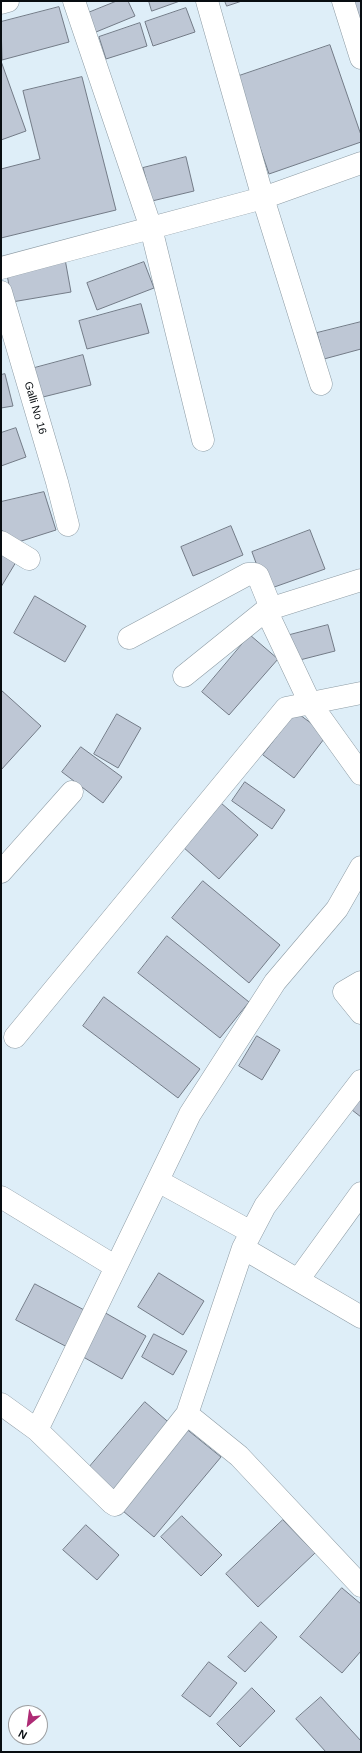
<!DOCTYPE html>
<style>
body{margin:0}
#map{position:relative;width:362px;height:1753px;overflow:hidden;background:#deeef8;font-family:Arial,sans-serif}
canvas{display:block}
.frame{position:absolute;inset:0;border:2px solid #080d11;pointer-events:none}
.north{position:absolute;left:8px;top:1705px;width:40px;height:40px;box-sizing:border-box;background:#fff;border:1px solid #9c9ea0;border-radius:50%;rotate:209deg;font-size:11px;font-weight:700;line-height:16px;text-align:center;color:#080d11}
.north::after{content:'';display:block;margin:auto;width:14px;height:18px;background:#ae2b75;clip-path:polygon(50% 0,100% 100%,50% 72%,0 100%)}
</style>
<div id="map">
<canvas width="362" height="1753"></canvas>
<div class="frame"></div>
<div class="north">N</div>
</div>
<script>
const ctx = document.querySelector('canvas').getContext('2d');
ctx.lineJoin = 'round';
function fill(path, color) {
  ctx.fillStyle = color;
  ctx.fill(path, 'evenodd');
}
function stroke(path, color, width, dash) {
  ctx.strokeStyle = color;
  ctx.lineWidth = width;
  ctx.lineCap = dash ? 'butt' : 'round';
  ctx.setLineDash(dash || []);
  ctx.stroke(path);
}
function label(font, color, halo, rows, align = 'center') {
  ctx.font = font + ' Arial,sans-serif';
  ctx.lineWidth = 3.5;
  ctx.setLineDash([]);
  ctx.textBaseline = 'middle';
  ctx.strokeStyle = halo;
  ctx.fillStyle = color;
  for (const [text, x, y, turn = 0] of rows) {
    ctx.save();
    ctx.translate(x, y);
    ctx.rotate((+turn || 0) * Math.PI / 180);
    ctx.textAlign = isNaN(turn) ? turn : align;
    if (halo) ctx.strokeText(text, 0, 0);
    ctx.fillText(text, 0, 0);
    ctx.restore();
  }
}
const building = new Path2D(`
 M117,1H128L135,16L96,32L88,13Z
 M149,1H180L152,11Z
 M225,1H242L227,6Z
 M347,1H361V40Z
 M59,7L69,42L2,60L1,22Z
 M186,8L195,32L153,46L145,22Z
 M140,23L147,46L106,59L99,37Z
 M330,45L361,135V142L269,174L236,77Z
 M1,61L26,131L1,140Z
 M82,77L116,210L1,238V169L40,159L23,91Z
 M186,157L194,191L152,201L143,168Z
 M65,259L71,292L12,302L6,269Z
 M144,262L154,288L97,310L87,283Z
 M141,304L149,333L87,349L79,321Z
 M361,322V349L324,359L317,333Z
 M83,355L91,385L35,399L27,370Z
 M5,374L13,406L1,408V375Z
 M16,428L26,457L1,466V433Z
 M44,492L56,530L12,544L1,529V502Z
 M231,526L243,555L193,576L181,547Z
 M310,530L325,569L266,590L252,552Z
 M1,554L16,562L1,587Z
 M35,596L86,626L65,662L14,633Z
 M328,625L335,651L292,662L286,636Z
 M250,635L278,659L229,715L202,692Z
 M1,690L41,726L1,770Z
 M296,712L327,735L294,778L263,755Z
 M117,714L141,728L118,768L94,754Z
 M81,747L122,777L103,803L62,772Z
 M245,782L285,810L272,829L232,801Z
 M221,803L258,835L219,879L183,847Z
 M203,881L280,945L249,983L172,918Z
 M167,936L249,1002L220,1038L138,973Z
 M104,997L200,1069L178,1098L83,1026Z
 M257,1036L280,1050L262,1080L239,1066Z
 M361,1098V1117L352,1110Z
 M159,1273L204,1301L183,1335L138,1307Z
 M35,1284L88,1312L69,1348L16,1320Z
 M102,1311L146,1336L122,1379L78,1354Z
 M154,1334L187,1351L173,1375L142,1357Z
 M145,1402L173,1426L114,1495L86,1471Z
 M184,1427L221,1457L154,1537L117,1506Z
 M182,1516L222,1555L201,1576L161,1537Z
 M283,1520L315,1553L258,1607L226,1574Z
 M86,1525L119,1555L97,1580L63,1550Z
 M342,1588L361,1604V1651L342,1673L300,1637Z
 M261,1622L277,1637L245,1672L228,1657Z
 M209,1662L237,1683L210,1717L182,1696Z
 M252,1688L275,1711L240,1747L217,1724Z
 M321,1697L361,1741V1752H326L296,1719Z`);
fill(building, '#bec7d5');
stroke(building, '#737b87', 1);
const minor = new Path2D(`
 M74,1L151,228L203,440
 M207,1L263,198L321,384
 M343,1L361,58
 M1,3L8,1
 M1,268L263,198L361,163
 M1,292L57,482L68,525
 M1,542L29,559
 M266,610L310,703L361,774
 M129,638L248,574H255L258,576L271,608
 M184,676L266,610L361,580
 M1,872L72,792
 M361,982L344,992L361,1013
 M15,1037L286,708L361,693
 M361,1081L265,1206L243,1248L187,1414L239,1456L361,1586
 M158,1181L251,1232
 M1,1197L116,1267
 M243,1248L361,1317
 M298,1280L361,1193
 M1,1404L37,1430L112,1503L115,1505L187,1414
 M37,1430L190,1114L275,982L337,909L361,867`);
stroke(minor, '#8d9ba4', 23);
stroke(minor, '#fff', 22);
label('11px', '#080d11', '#fff', [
 ["Galli No 16",35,408,74]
]);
</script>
